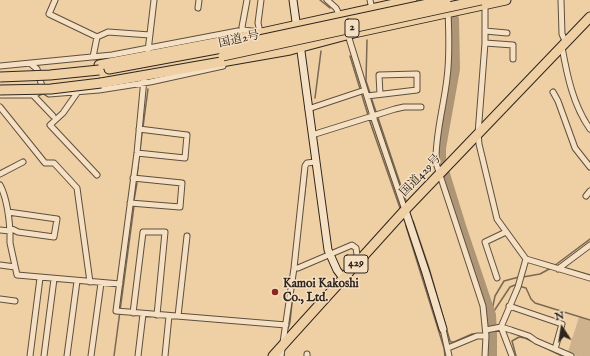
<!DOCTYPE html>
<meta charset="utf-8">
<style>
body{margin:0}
#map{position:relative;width:590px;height:356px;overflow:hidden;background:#efcfa4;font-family:"IM FELL English",serif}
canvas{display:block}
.north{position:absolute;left:542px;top:308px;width:40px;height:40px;-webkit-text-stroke:3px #f5e0c4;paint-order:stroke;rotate:348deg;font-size:11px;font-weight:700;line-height:16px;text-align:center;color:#2e251c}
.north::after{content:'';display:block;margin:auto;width:14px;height:18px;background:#2e251c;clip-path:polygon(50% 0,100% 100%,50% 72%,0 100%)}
</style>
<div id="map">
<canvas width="590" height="356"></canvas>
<div class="north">N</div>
</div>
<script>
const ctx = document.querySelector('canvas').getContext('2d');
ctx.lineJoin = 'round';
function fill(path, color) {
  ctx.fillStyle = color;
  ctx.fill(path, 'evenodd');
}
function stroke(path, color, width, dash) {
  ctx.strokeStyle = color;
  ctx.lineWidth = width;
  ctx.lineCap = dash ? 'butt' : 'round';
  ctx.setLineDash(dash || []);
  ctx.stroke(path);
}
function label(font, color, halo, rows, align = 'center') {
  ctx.font = font + ' "IM FELL English","Noto Serif JP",serif';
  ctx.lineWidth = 3;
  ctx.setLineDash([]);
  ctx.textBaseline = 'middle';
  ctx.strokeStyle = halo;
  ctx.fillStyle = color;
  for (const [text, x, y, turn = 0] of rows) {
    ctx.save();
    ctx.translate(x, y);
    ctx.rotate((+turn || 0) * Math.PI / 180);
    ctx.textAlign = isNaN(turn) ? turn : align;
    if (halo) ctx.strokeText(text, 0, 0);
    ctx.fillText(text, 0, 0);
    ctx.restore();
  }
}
fill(new Path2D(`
 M579,317L590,321V356H577L568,352Z`), '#ceb28d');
stroke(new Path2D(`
 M320,0L330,8
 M367,40L366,81L370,93
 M350,56L368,115
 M371,97L406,201
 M315,98L321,51
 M369,119L400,208
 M143,127L148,89
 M140,150L142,133
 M137,176L139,158
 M134,200L137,183
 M304,200L307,172
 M413,221L429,268L450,341L451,342H454L472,334H478
 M406,226L444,348L445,356
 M554,266L590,239
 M523,277L540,274L551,268
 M492,314L510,287L515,285L526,288L531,299L535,303L590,320
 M491,315L495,296L504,281L519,277
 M287,331L290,322L294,284
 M488,335H492
 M114,356L134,206
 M284,356V353
 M516,356L512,341L519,337L525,338L562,356`), '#7a6852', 1.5);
stroke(new Path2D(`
 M454,19L455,69L441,148V161L461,226L491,315L492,335V356`), '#ad9576', 10);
const street = new Path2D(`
 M55,0L49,14L97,37L93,57
 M327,0L336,8L340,16
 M370,0L372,9
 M561,0L562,34L566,43
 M485,3V43L478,134L479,144L497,219L526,259L590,278
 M198,8L199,0
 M448,11C449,34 450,56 447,78C444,106 435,135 436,163L483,306L486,336L485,356
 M243,30L242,27L247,0
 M485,31L507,33
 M348,35L373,116L405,210
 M97,37L108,32L150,35
 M485,43L513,45V59
 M562,47C567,75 573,105 590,129
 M148,51L154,0
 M31,64L37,69L43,90L49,94L99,90L150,82L223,66
 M0,66L112,55L243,30L260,32L258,23L261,0
 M144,79L137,153L116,311L286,325
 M553,92L558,101L575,148L590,167
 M77,93L63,113L50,125L97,175
 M0,95H33L42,91
 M33,95L53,116
 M367,96L417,90V74L379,75L380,94
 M0,107L45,163H54L77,188L90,282
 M308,109L365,90
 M312,135L395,109L404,107H421
 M137,153L185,158L187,135L139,129
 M0,174L23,162
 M0,185C7,198 9,216 10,231
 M586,196L590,191
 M130,203L180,207L182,183L133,178
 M8,212L57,219L54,237L18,232L10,228
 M0,230L10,231V243L17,275L120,284
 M0,265L15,267
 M294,268H298L352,245L356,248L358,261
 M558,269L590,245
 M497,278L485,242L506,232
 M0,299L15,301
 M509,306L562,324L555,349
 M133,313L143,232H165L157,315
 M178,316L187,236
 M443,329L449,356
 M486,330L501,327L511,330L529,336L536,341L571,356
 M448,348L477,336H486
 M307,354V356
 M30,356L40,278
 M44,356L54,279
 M67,356L77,281
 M91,356L101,283
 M138,356L143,314
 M165,356L169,316
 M281,356L294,268L305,166L307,163L315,162
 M512,356L501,327L518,287L526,259`);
const secondary = new Path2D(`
 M293,0L297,29
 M300,44L328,250L337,270L343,278
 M405,210L426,273L443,329`);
const highway = new Path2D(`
 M99,65L225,41L412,0
 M109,69L222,48
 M101,83L290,50L354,33L506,0
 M273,356L405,210L590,17`);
stroke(street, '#5e503e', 7);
stroke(secondary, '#2e251c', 9);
stroke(highway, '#2e251c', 11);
stroke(street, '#f5e0c4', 5);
stroke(secondary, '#f5e0c4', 7);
stroke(highway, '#efcfa4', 9);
const highwayBridge = new Path2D(`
 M222,48L446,0
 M223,56L481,0
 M0,77L50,75L99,70
 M0,90L51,89L101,83`);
stroke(highwayBridge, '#2e251c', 11, []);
stroke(highwayBridge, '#efcfa4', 9);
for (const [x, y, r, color] of [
 [275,292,4,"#8f2418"]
]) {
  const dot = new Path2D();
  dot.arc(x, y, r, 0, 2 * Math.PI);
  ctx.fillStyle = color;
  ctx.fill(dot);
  stroke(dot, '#f5e0c4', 1.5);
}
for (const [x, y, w] of [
 [352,28,14],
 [356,264,24]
]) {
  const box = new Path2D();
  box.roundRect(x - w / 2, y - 9, w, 18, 3);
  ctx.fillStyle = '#f5e0c4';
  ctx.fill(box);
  stroke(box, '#2e251c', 1);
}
label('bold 11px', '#2e251c', null, [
 ["2",352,28],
 ["429",356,264]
]);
label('12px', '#2e251c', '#f5e0c4', [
 ["国道2号",239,40,-12],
 ["国道429号",421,176,-46]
]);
label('bold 12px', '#2e251c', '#f5e0c4', [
 ["Kamoi Kakoshi",283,285],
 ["Co., Ltd.",283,299]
], 'left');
</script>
